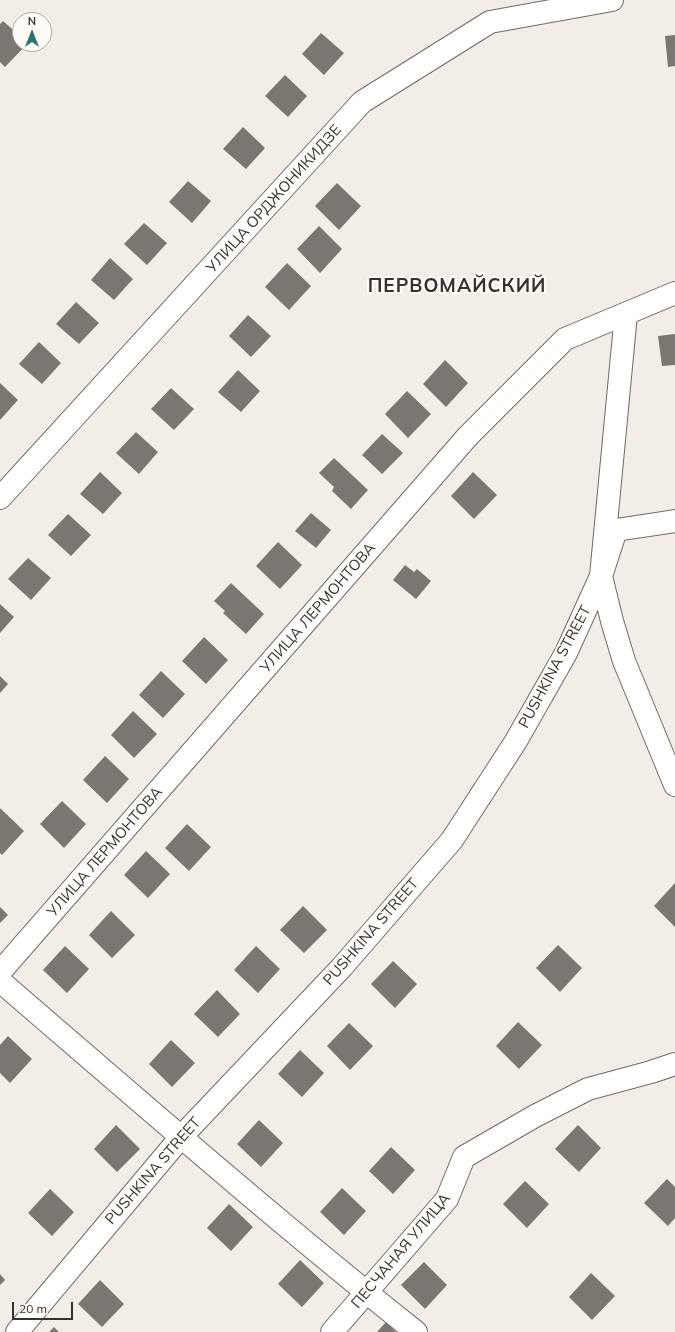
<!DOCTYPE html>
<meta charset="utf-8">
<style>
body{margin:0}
#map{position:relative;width:675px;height:1332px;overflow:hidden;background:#f3ede7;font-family:Mulish,sans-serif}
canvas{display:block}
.north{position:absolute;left:12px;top:12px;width:40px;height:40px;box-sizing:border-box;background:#fffbf7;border:1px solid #aeaba7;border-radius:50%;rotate:0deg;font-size:11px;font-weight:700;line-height:16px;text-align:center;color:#353230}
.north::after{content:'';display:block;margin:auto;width:14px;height:18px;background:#29726e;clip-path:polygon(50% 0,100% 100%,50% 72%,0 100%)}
.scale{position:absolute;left:12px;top:1302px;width:61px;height:18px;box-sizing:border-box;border:2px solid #353230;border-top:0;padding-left:5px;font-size:12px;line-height:14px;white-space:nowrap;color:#353230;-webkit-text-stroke:3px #fffbf7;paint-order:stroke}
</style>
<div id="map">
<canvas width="675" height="1332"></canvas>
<div class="north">N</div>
<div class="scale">20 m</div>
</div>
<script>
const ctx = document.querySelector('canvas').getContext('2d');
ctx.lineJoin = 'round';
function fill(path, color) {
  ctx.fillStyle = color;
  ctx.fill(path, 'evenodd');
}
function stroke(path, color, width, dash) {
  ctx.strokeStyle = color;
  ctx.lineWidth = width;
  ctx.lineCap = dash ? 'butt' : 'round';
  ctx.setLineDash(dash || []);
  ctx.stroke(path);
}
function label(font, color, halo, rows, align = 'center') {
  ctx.font = font + ' Mulish,sans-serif';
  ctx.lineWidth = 4;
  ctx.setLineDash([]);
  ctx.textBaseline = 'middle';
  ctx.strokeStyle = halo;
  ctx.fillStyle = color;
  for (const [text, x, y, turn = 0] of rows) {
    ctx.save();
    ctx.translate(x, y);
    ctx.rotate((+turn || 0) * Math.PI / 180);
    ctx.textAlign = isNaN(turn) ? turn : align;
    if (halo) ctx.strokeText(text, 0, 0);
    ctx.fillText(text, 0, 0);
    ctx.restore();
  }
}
fill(new Path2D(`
 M3,21L20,36V44H27L5,67L0,62V24Z
 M321,33L344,53L324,75L302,54Z
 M675,35V66L668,67L665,36Z
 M285,75L307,96L288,117L265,96Z
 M243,127L265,148L246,169L223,149Z
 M188,181L211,201L192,223L169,202Z
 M337,183L361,206L339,230L315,206Z
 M144,223L167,243L147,265L124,244Z
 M319,226L342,249L320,273L297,249Z
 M110,258L133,279L114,300L91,280Z
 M287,263L311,286L289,310L265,287Z
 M76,302L99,323L79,344L56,324Z
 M248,315L271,336L251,357L229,336Z
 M675,334V365L662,366L658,336Z
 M39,342L61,363L42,384L19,364Z
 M445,360L468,383L446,407L423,384Z
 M238,370L260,391L241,412L218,392Z
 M0,383L18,400L0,420Z
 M171,388L194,409L174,430L151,409Z
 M407,391L431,414L408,438L385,414Z
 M136,432L158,452L139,474L116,453Z
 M382,434L403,453L382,474L362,455Z
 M334,458L368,490L351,509L332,491L334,487L319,473Z
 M100,472L122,493L103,514L80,494Z
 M473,472L497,495L474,519L451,496Z
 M311,513L331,530L316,548L295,531Z
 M68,514L91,535L71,556L48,535Z
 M278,542L302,565L280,589L256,566Z
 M28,558L51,578L31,600L8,579Z
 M405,565L414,572L417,569L431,581L416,599L393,580Z
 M231,583L264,614L246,634L223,613L225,611L214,601Z
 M0,604L14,617L0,633Z
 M204,637L228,660L206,684L182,661Z
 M161,671L185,694L163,718L139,695Z
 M0,676L8,684L0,693Z
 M133,711L157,734L134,758L111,735Z
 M105,756L129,779L107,803L83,780Z
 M62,801L86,824L64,848L40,824Z
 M0,808L24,831L2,855L0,853Z
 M187,824L211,847L189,871L165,848Z
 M146,851L170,874L148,898L124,875Z
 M675,883V927L654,906Z
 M303,906L327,930L304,953L280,930Z
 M0,907L8,915L0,923Z
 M111,911L135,935L112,958L89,935Z
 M558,945L582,968L560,992L536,968Z
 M65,946L89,969L67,993L43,970Z
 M256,946L280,969L258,993L234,970Z
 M393,961L417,984L395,1008L371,984Z
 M217,990L240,1014L218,1037L194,1014Z
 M518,1022L542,1045L519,1069L496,1046Z
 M349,1023L373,1046L350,1070L327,1046Z
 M8,1036L32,1059L10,1083L0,1073V1045Z
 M171,1040L195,1063L172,1087L149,1064Z
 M300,1050L324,1073L302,1097L278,1074Z
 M259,1120L283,1143L261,1167L237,1144Z
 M116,1125L140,1149L117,1172L94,1149Z
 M578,1125L601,1148L579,1172L555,1149Z
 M391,1147L415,1170L393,1194L369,1171Z
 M667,1179L675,1187V1218L668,1226L644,1203Z
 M525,1181L549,1204L527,1228L503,1204Z
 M342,1188L366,1211L344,1235L320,1212Z
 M50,1189L74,1212L52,1236L28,1213Z
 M229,1204L253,1227L231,1251L207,1228Z
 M300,1260L324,1283L302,1307L278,1284Z
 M424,1262L447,1285L425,1309L401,1285Z
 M591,1273L615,1296L592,1320L569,1297Z
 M0,1274L5,1280L0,1285Z
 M100,1280L124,1304L102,1327L78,1304Z
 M386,1322L396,1332H377Z
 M54,1327L59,1332H49Z`), '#7b7671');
const minor = new Path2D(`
 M626,314L601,576L612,621L624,661L675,785
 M0,498L362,102L490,22L612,0
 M0,972L468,436L565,339L675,293
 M0,981C137,1099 274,1219 416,1332
 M17,1332L181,1137L342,967L452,840L516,741L566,653L601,576L616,530L675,521
 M332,1332L447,1199L464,1157L535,1116L588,1089L651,1072L675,1064`);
stroke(minor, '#706b66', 24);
stroke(minor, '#fff', 22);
label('15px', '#353230', '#fffbf7', [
 ["УЛИЦА ОРДЖОНИКИДЗЕ",274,199,-48],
 ["УЛИЦА ЛЕРМОНТОВА",318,608,-49],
 ["PUSHKINA STREET",555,667,-62],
 ["УЛИЦА ЛЕРМОНТОВА",105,852,-49],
 ["PUSHKINA STREET",371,932,-49],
 ["PUSHKINA STREET",153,1171,-49],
 ["ПЕСЧАНАЯ УЛИЦА",401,1251,-50]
]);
ctx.letterSpacing = '1px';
label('bold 19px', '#353230', '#fffbf7', [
 ["ПЕРВОМАЙСКИЙ",457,286]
]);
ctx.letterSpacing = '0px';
</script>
